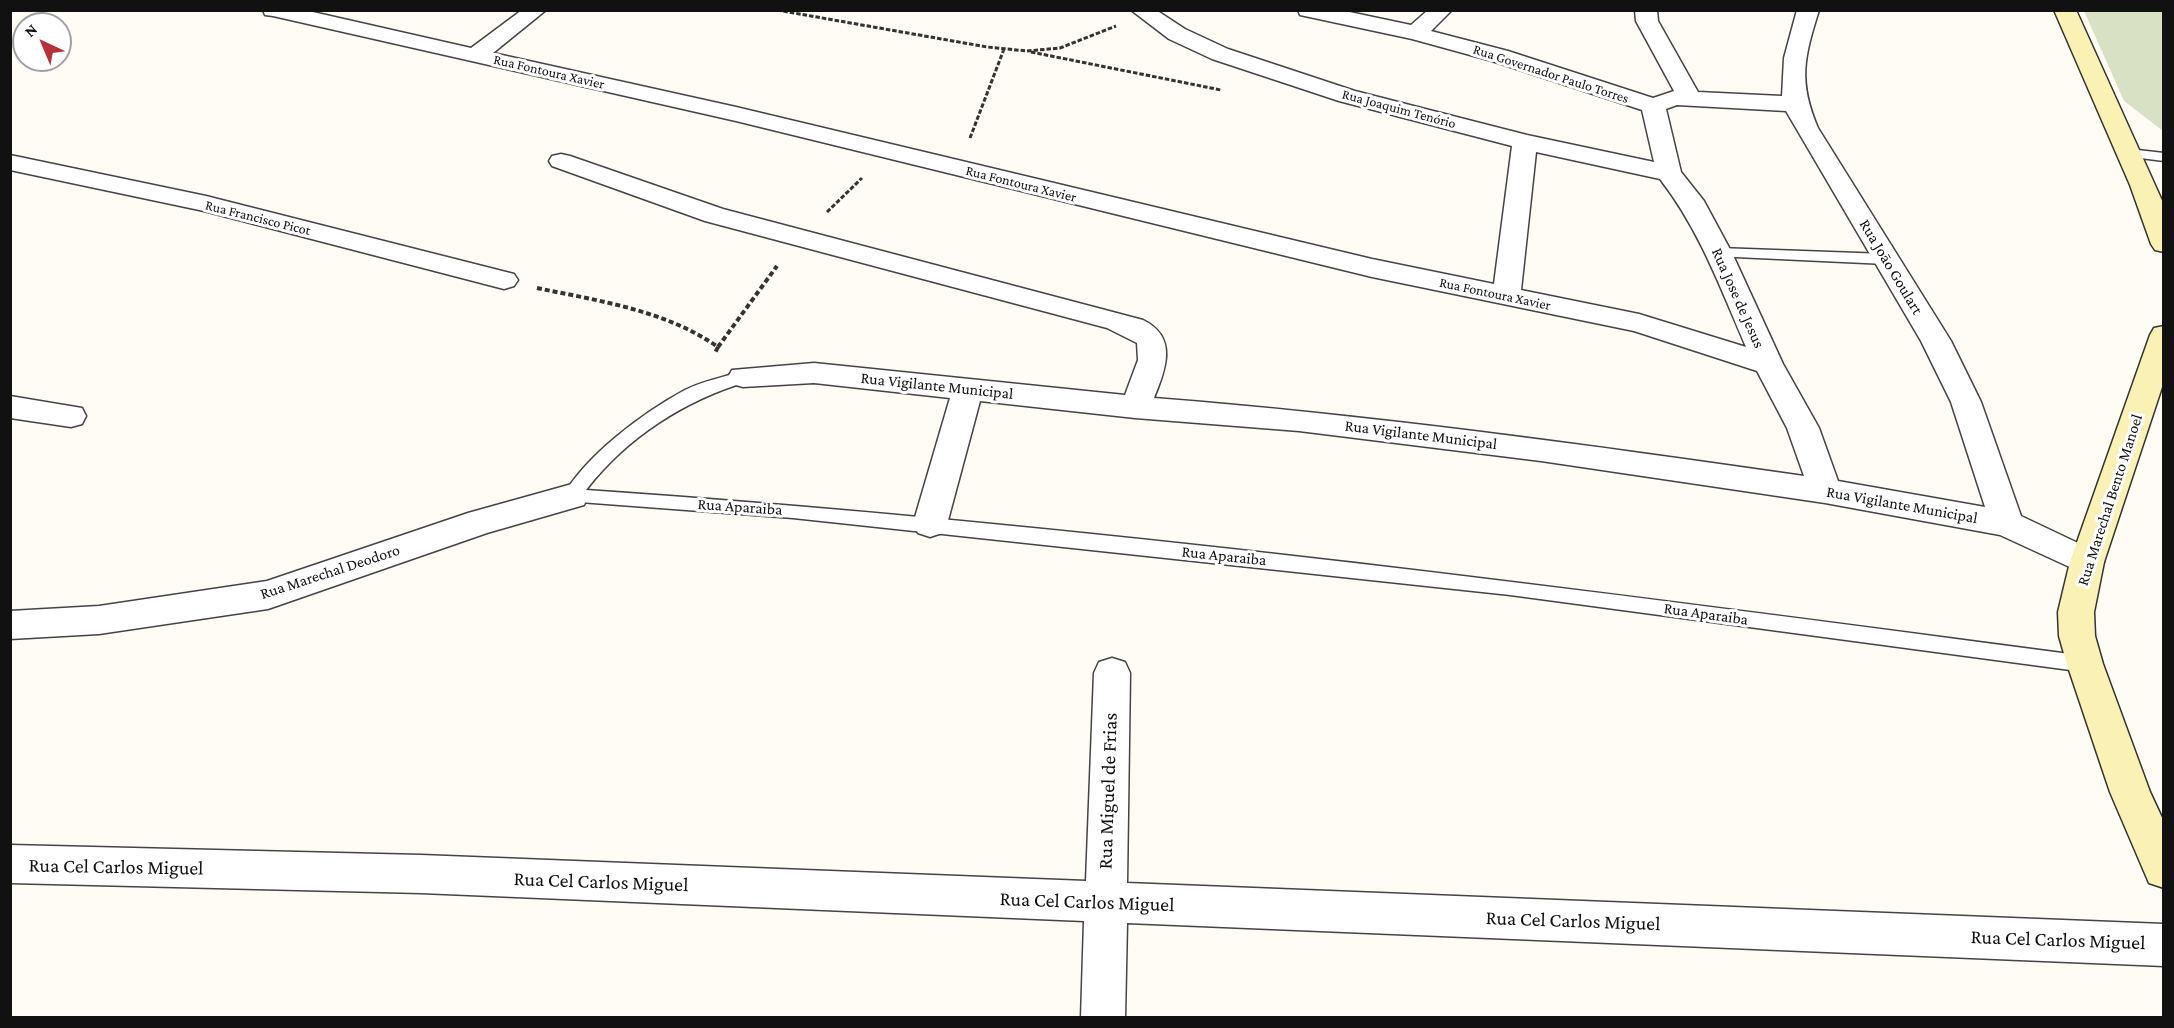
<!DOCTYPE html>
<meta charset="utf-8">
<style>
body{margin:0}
#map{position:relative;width:2174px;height:1028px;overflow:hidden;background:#fefcf5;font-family:"Crimson Pro",serif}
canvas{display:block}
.frame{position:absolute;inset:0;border:12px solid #111;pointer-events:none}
.north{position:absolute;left:12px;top:12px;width:60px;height:60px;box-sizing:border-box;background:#fff;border:2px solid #a0a0a0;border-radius:50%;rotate:316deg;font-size:16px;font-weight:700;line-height:24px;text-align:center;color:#111}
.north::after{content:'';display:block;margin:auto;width:21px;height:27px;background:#ba2f39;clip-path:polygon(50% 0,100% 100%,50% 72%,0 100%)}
</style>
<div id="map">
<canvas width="2174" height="1028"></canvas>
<div class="frame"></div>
<div class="north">N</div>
</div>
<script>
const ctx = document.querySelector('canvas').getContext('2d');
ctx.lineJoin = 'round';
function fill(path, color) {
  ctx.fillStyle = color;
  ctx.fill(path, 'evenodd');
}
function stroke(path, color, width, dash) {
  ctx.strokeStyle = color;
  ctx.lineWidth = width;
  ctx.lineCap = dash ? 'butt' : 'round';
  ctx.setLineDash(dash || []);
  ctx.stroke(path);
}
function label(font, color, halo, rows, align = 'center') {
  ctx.font = font + ' "Crimson Pro",serif';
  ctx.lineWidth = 6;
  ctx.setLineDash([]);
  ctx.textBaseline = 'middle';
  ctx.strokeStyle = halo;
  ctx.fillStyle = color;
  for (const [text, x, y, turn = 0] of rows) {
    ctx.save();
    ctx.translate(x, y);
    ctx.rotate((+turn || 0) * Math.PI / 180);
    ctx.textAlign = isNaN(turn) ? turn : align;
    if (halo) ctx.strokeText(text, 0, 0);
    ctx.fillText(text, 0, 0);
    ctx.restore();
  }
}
fill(new Path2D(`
 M2084,11H2163V131L2124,101Z`), '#d9e1c5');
const service = new Path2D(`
 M2129,149L2164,153V161L2124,156L2122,153Z
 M1719,248L1886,254L1893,259L1886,264L1714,256L1712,253L1714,250Z
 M743,371L751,377L749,381C685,400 627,437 586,490C1088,524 1587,590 2085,656L2092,658L2095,664L2092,670L2085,672L1510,595L793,518L566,501L563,496C586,455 644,412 685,390C703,381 724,377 743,371Z`);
const minor = new Path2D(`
 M263,10H304L471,48L522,10H546L493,53L736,107L1372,259L1494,284L1512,146L1339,101L1212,59L1169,39L1131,10H1156L1185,29L1228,49L1355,91L1527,135L1654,162L1642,110L1492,61L1412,39L1300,15L1298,10H1340L1411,25L1428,10H1452L1431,31L1508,51L1653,98L1674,91L1636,21L1635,10H1657L1658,21L1698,92L1782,96L1784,58L1797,10H1819C1804,58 1798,81 1818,128L1951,341L1981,402L2021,516L2099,553L2104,562L2099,571L2087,575L2000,535L1825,503L1541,461L1299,431L1135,418L980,401L947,524L942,533L930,537L918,533L913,524L950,398L814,383L743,387L732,384L728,377L732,370L814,363L1125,395L1138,360L1137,343L1107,328L705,221L552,166L549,161L552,156L561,154L570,156L723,209L1143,320C1178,337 1166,369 1154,398C1372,415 1588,445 1804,476L1787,428L1757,371L1634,331L1372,277L736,121L273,16L265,15ZM1677,105L1786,111L1921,341L1951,402L1985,507L1838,481L1819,428L1783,364L1732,253L1704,201L1681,172L1666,109ZM1536,152L1660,179C1699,229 1721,289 1746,347L1639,314L1521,290Z
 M10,155L206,196L514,274L518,280L514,286L504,289L204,211L10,170Z
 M10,396L82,408L86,416L82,424L71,427L10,418Z
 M572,484L584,487L588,496L584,505L487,533L268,609L99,634L10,639V611L99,606L267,581L468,513Z
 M1112,658L1125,662L1130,673L1127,883L2164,924V966L1127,923L1125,1018H1081L1084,921L421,893L10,883V845L421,855L1086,881L1094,673L1099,662Z`);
const secondary = new Path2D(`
 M2054,10H2076L2164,205V252L2155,250L2151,244L2130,185Z
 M2164,326V381L2104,562L2094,612L2095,636L2103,664L2150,792L2164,822V888L2149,883L2110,792L2067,664L2059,636L2058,612L2070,562L2150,335L2154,328Z`);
stroke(service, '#444', 3);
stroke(minor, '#444', 3);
stroke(secondary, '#333', 3);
stroke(new Path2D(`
 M777,10L987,47L1027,51L1060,48L1116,26
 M1031,52L1221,90
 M970,138L1004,49
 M827,212L862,178`), '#333', 3, [4.5, 2]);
stroke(new Path2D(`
 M537,288C599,301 665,310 718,347L715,353
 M718,347L777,266`), '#333', 4, [5, 3]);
fill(service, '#fff');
fill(minor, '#fff');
fill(secondary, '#faf1b4');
label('14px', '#111', '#fff', [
 ["Rua Fontoura Xavier",549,72,13],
 ["Rua Governador Paulo Torres",1551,74,18],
 ["Rua Joaquim Tenório",1399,109,15],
 ["Rua Fontoura Xavier",1021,184,14],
 ["Rua Francisco Picot",258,218,14],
 ["Rua Fontoura Xavier",1495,294,12]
]);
label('16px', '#111', '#fff', [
 ["Rua Joāo Goulart",1891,267,59],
 ["Rua Jose de Jesus",1738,298,66],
 ["Rua Vigilante Municipal",937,386,6],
 ["Rua Vigilante Municipal",1421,435,7],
 ["Rua Marechal Bento Manoel",2110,500,-72],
 ["Rua Vigilante Municipal",1902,505,10],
 ["Rua Aparaiba",740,507,4],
 ["Rua Aparaiba",1224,556,6],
 ["Rua Marechal Deodoro",330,572,-18],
 ["Rua Aparaiba",1706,614,8]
]);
label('20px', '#111', '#fff', [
 ["Rua Miguel de Frias",1108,791,-88],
 ["Rua Cel Carlos Miguel",116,867,1],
 ["Rua Cel Carlos Miguel",601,882,2],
 ["Rua Cel Carlos Miguel",1087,902,2],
 ["Rua Cel Carlos Miguel",1573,921,2],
 ["Rua Cel Carlos Miguel",2058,940,2]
]);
</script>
